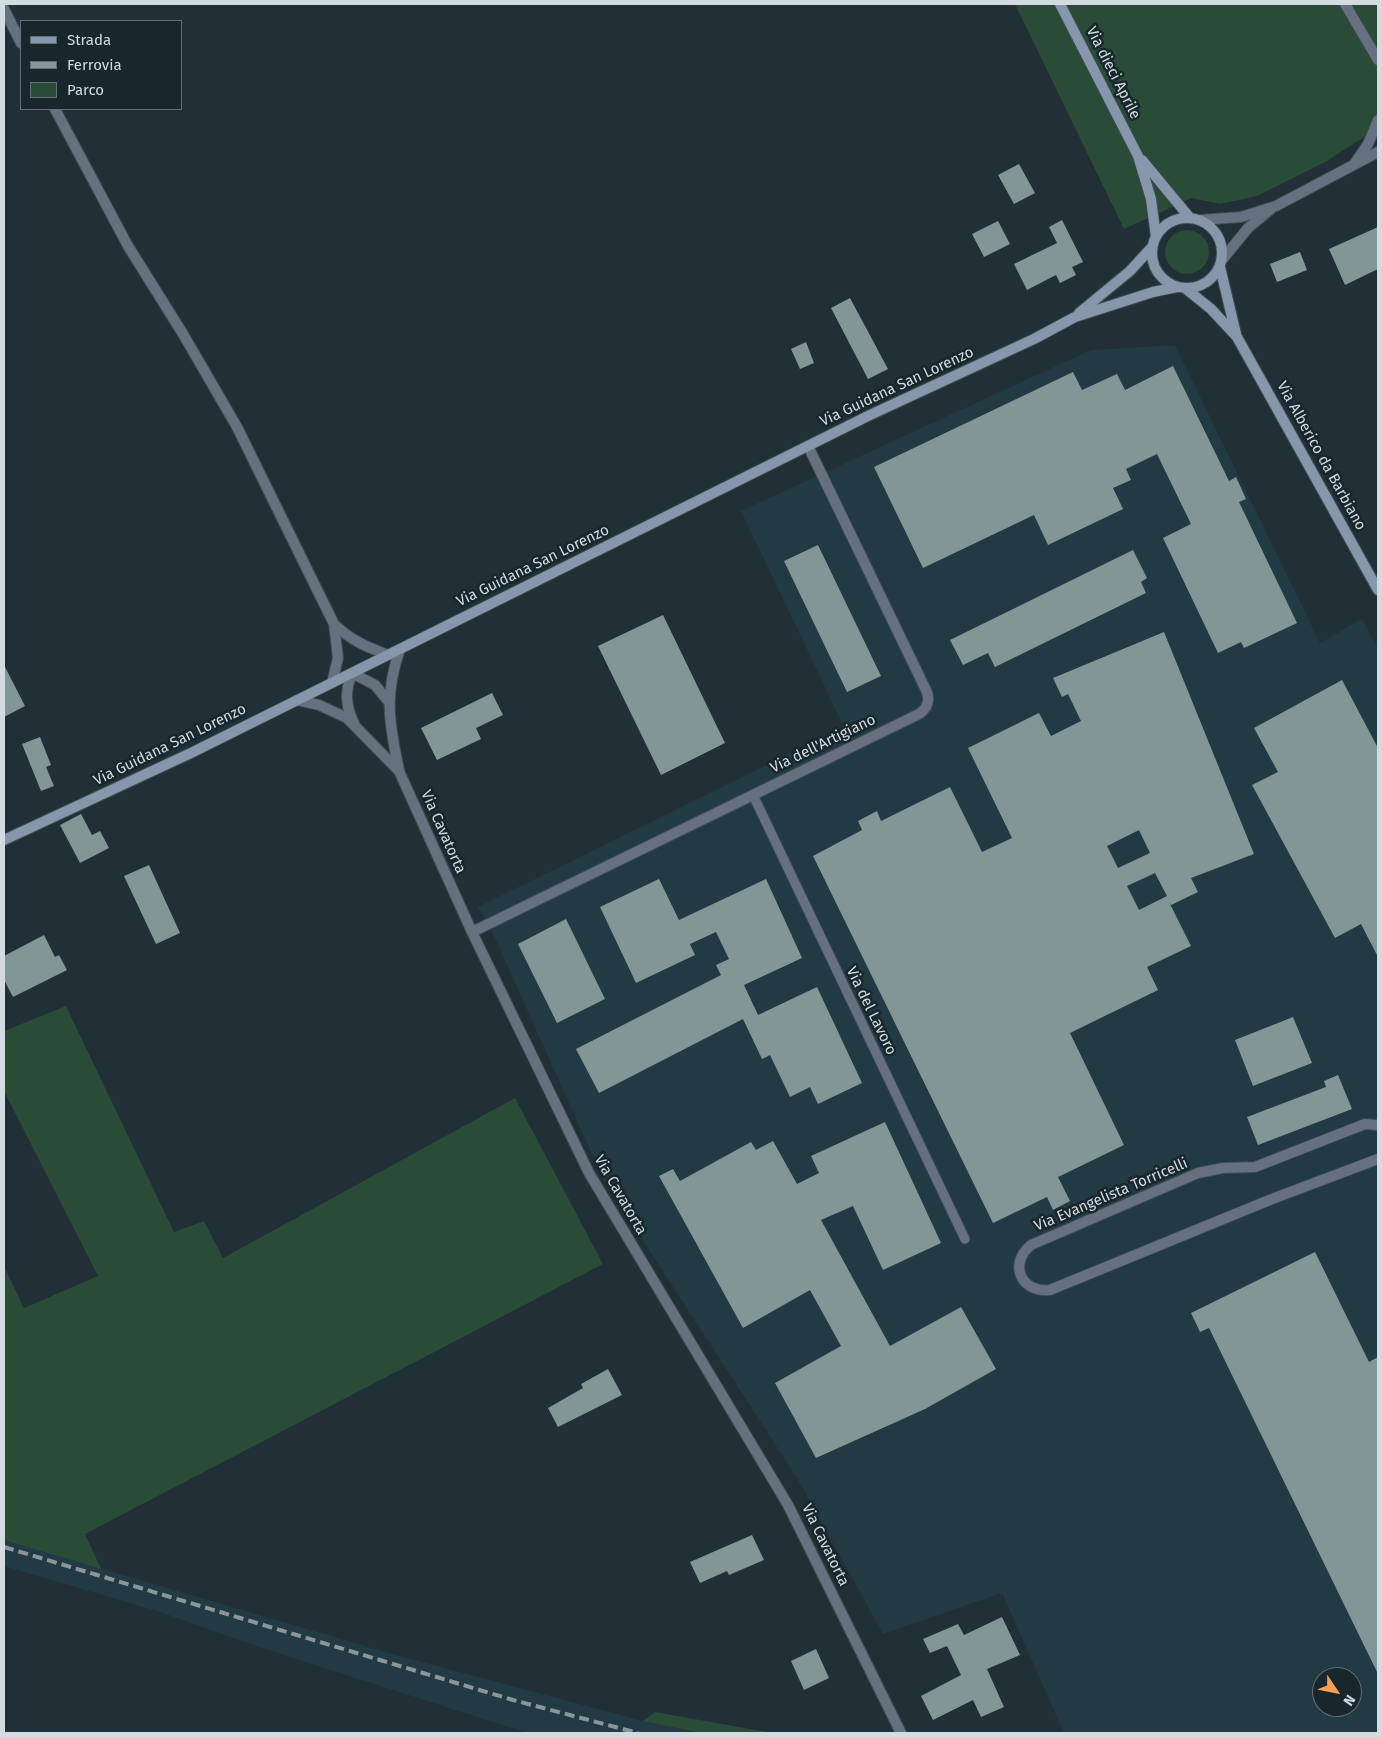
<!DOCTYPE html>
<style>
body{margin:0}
#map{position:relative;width:1382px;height:1737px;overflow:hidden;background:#203036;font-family:"Fira Sans",sans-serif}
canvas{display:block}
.frame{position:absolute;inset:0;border:5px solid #d2dce0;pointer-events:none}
.legend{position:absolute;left:20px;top:20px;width:162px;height:90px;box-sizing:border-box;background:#17272c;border:1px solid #626f74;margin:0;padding:6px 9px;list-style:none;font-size:15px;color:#d2dce0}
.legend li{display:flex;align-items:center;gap:10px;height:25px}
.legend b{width:25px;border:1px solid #626f74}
.north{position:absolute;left:1312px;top:1667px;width:50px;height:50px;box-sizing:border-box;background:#17272c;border:1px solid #626f74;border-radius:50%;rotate:124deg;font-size:14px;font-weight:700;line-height:20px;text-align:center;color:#d2dce0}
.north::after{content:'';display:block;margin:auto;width:18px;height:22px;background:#f99f4d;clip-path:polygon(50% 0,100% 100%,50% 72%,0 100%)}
</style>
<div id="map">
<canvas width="1382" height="1737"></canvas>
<div class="frame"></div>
<ul class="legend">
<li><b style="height:6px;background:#8697ac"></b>Strada</li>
<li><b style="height:6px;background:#8a969b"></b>Ferrovia</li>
<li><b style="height:14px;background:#294b37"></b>Parco</li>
</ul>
<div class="north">N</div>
</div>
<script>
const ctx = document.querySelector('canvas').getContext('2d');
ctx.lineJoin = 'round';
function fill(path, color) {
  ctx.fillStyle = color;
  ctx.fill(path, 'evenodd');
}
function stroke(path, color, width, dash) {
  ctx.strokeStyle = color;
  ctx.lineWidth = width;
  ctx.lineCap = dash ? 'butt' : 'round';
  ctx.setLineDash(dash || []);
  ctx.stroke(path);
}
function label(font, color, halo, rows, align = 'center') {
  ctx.font = font + ' "Fira Sans",sans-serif';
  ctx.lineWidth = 5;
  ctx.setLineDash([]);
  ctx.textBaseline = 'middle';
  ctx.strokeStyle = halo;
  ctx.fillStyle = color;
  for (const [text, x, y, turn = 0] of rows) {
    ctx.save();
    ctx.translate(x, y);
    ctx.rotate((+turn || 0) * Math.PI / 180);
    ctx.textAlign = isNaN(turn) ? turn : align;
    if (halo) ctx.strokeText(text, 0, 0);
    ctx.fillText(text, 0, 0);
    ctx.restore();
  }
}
fill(new Path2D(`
 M1175,345L1320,643L1362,619L1378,648V1733H1064L1002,1593L883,1634L797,1478L603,1179L495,938L478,907L844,727L741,511L1091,350ZM1322,1677H1352V1707H1322Z
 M4,1540L396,1655L643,1721L700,1733H527L262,1648L157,1611L4,1566Z`), '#223a43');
fill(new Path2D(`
 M1015,4H1378V128L1327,161L1257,196L1220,204L1192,198L1124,229Z
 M1165 252a22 22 0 1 1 44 0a22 22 0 1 1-44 0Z
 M66,1006L174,1232L204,1221L223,1258L515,1098L603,1264L85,1534L101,1569L4,1540V1266L24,1308L98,1276L4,1091V1031Z
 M655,1712L773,1733H700L643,1721Z`), '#294b37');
fill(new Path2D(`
 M1019,164L1035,193L1014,204L998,175Z
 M1062,220L1083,262L1072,267L1076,275L1060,283L1056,275L1027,290L1014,264L1057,243L1049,227Z
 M998,221L1010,244L984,257L972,234Z
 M1378,227V269L1345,285L1329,249Z
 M1300,252L1307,270L1277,282L1270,264Z
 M850,298L888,369L868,379L831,308Z
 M806,342L814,363L800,369L791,349Z
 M1173,366L1229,481L1236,477L1246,499L1239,502L1297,623L1244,648L1241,642L1218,653L1163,538L1191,524L1157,454L1126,469L1131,480L1113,488L1123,509L1048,545L1034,515L923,568L874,467L1073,372L1082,390L1117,374L1125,390Z
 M818,545L881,676L847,692L784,561Z
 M1133,550L1147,578L1141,582L1146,593L995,667L988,653L963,665L950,640Z
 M663,615L725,743L661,775L598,646Z
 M1164,632L1254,854L1191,878L1198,892L1171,905L1169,902L1191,946L1147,967L1158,990L1070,1033L1124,1145L1058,1177L1070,1201L1053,1210L1047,1197L993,1223L813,856L862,830L858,821L877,811L881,821L950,787L982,852L1012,838L968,748L1039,713L1051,736L1081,721L1068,694L1062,697L1053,678ZM1139,830L1150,853L1118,868L1107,846ZM1155,873L1167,896L1139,910L1127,886Z
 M4,665L25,706L4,717Z
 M1342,680L1378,748V957L1361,924L1335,938L1252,785L1278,772L1254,728Z
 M492,693L503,715L476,728L481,739L437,760L421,728Z
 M40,737L51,765L46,767L54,786L41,791L22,744Z
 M81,814L92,835L100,831L109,848L80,863L60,825Z
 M149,865L180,933L156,944L124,876Z
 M659,879L679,920L766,879L802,958L744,985L758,1015L817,987L862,1083L818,1104L810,1087L790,1097L770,1055L762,1059L743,1019L599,1093L576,1049L721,975L716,965L729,959L716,932L690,944L695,955L636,983L600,907Z
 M566,919L605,999L557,1023L518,944Z
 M44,935L55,957L59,955L67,970L13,997L4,980V956Z
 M1293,1017L1312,1063L1253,1086L1235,1040Z
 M1338,1075L1352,1109L1258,1145L1247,1117L1326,1087L1324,1081Z
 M885,1122L941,1243L883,1270L853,1206L821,1220L890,1346L961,1307L996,1369L925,1409L816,1458L775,1383L841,1346L810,1290L743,1328L659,1176L673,1169L680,1181L751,1142L756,1150L773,1141L797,1184L819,1173L811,1156Z
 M1315,1252L1369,1362L1378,1357V1674L1209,1328L1200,1332L1191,1313Z
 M608,1369L622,1395L558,1427L548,1408L583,1388L581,1384Z
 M752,1535L764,1560L729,1575L727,1571L700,1583L690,1562Z
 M1002,1617L1020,1655L987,1669L1004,1707L981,1717L973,1700L933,1720L921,1696L961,1675L947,1646L930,1653L923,1639L958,1624L964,1635Z
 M816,1649L829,1678L804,1690L791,1661Z`), '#829795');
const lane = new Path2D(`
 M753,795L965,1239`);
const street = new Path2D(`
 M1345,4L1378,60
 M4,9L21,43
 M55,109L128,246L183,334L237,427L334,624L338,658L332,683
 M1355,163L1368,144L1378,120
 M1200,220L1241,217L1276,206L1378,152
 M1222,260L1248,228L1271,209
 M334,624C350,640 367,647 388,655
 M297,700L319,705L347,718L399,771L472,932L589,1173L788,1505L901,1733
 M354,723C345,705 345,691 352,673L375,685L388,701
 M399,770C389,723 384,695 400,649
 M472,932L917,715C927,710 931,700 926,690L808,446
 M1378,1125L1365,1124L1255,1167L1223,1168L1198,1173L1031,1245C1008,1264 1021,1293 1050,1290L1272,1199L1378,1159`);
const secondary = new Path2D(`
 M1060,4L1138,156L1151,199L1156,237
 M1142,160L1190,218
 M1152 253a35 35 0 1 1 70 0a35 35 0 1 1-70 0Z
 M1220,267L1236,334
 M1185,288L1211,309L1237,337L1378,590
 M1079,313L1130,271L1152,247
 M4,840L191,753L870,415L1034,339L1075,317L1153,292L1177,287`);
stroke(lane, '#3c4c51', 11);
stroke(street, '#3c4c51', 12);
stroke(secondary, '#3c4c51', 12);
stroke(lane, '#66717f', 9);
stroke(street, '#66717f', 10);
stroke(secondary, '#8697ac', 10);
stroke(new Path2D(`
 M4,1547L513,1700L638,1733`), '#8a969b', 4, [10, 5]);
label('15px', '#d2dce0', '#17272c', [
 ["Via dieci Aprile",1113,73,63],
 ["Via Guidana San Lorenzo",897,387,-25],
 ["Via Alberico da Barbiano",1321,456,61],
 ["Via Guidana San Lorenzo",533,566,-26],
 ["Via dell'Artigiano",823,744,-26],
 ["Via Guidana San Lorenzo",170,745,-26],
 ["Via Cavatorta",443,832,66],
 ["Via del Lavoro",871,1011,64],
 ["Via Cavatorta",620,1195,60],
 ["Via Evangelista Torricelli",1111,1195,-23],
 ["Via Cavatorta",825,1545,64]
]);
</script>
